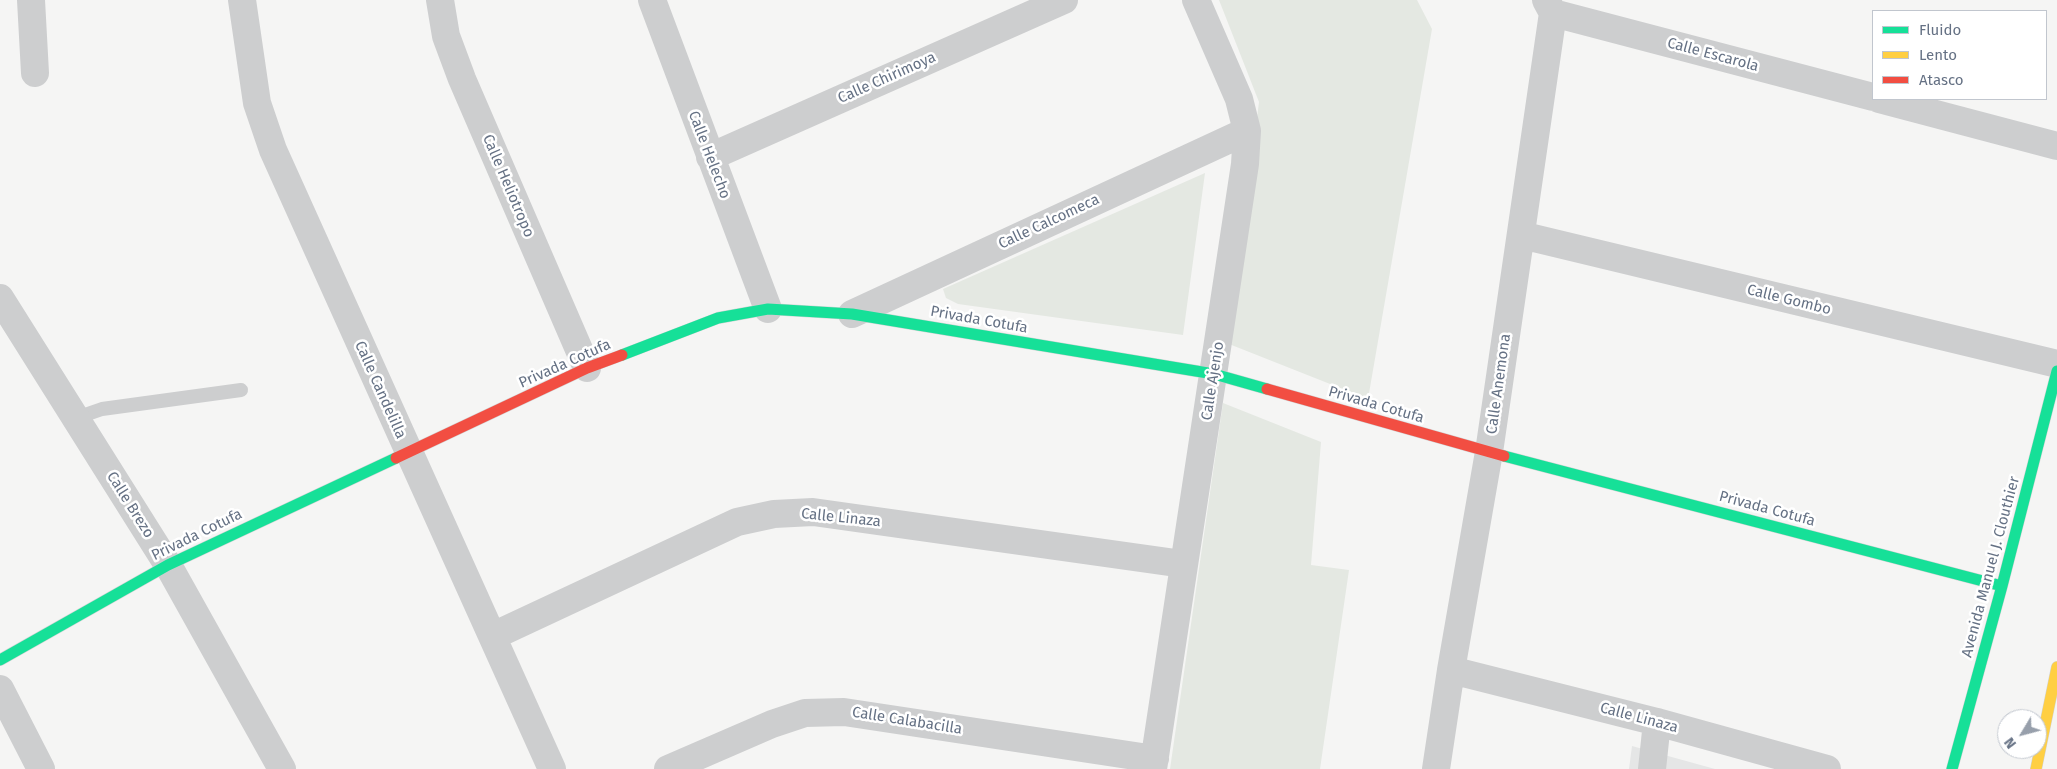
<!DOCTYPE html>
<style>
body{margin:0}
#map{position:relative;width:2057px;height:769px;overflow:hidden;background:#f5f5f4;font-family:"Fira Sans",sans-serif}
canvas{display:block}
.legend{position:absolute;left:1872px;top:10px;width:175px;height:90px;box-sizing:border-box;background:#fff;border:1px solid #c1c6ce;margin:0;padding:6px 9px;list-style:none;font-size:15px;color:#657184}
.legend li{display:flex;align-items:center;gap:10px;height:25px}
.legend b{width:25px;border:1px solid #c1c6ce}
.north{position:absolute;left:1997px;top:709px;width:50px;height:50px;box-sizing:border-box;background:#fff;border:1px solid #c1c6ce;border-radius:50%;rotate:233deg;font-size:14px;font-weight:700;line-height:20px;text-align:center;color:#657184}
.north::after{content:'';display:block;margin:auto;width:18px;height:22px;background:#979fab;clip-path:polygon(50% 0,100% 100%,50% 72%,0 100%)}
</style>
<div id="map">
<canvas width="2057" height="769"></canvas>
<ul class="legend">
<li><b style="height:6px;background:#16e098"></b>Fluido</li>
<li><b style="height:6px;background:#ffcf43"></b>Lento</li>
<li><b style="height:6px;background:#f24e42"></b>Atasco</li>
</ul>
<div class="north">N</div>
</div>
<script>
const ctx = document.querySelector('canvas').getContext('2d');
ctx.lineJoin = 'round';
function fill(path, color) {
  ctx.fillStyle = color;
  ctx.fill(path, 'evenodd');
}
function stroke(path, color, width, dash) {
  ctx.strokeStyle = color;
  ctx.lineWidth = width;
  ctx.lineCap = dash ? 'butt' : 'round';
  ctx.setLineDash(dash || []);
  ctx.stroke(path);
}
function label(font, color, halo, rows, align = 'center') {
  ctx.font = font + ' "Fira Sans",sans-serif';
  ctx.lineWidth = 5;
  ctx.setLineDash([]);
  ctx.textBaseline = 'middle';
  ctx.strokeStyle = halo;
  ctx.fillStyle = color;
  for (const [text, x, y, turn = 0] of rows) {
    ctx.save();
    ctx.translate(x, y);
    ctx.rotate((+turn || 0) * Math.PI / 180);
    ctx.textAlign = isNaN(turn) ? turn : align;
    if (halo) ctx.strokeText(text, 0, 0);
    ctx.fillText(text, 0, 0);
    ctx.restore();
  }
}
fill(new Path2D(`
 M1632,746L1715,769H1629Z`), '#e5e6e6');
fill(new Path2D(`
 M1219,0H1417L1432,29L1368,399L1229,344L1259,102Z
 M1205,173L1183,335L958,304L946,298L943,289Z
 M1223,403L1321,442L1311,565L1349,570L1320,769H1170Z`), '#e4e8e2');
const fast = new Path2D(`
 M622,355L718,318L768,309L852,314L1214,374L1267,389
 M1504,456L2002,586
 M0,660L168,565L396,458
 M1952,769L2002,586L2057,371`);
const slow = new Path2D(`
 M2036,769L2057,667`);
const jam = new Path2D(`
 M1267,389L1504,456
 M396,458L587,368L622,355`);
stroke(fast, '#d2d3d4', 12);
stroke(slow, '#d2d3d4', 12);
stroke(jam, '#d2d3d4', 12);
stroke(new Path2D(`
 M76,418L102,409L241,390`), '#cdcecf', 14);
stroke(new Path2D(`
 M31,0L35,73
 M242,0L257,103L273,150L552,769
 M440,0L446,36L462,79L587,368
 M652,0L768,309
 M1553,13L1873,97
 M1879,99L2057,146
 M710,157L1064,0
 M1521,235L2057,364
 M0,298L168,565L282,769
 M852,314L1247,131
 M493,636L737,522L774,514L813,512L1183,564
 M1451,670L1657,722L1827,769
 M0,689L41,769
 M668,769L772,724L805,713L844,712L1155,759
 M1153,769L1245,164L1247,131L1239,99L1196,0
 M1436,769L1451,670L1489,452L1553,13L1546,0
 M1652,769L1657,722`), '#cdcecf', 28);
stroke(fast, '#16e098', 11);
stroke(slow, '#ffcf43', 11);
stroke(jam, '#f24e42', 11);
label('15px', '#657184', '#fff', [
 ["Calle Escarola",1713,55,15],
 ["Calle Chirimoya",887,78,-24],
 ["Calle Helecho",709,155,69],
 ["Calle Heliotropo",508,186,67],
 ["Calle Calcomeca",1049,222,-25],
 ["Calle Gombo",1789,300,14],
 ["Privada Cotufa",979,320,10],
 ["Privada Cotufa",565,364,-24],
 ["Calle Ajenjo",1213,381,-81],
 ["Calle Anemona",1499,384,-82],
 ["Calle Candelilla",380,390,66],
 ["Privada Cotufa",1376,405,16],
 ["Calle Brezo",130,505,58],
 ["Privada Cotufa",1767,509,15],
 ["Calle Linaza",841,518,6],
 ["Privada Cotufa",197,535,-26],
 ["Avenida Manuel J. Clouthier",1991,567,-75],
 ["Calle Linaza",1639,718,15],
 ["Calle Calabacilla",907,721,9]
]);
</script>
